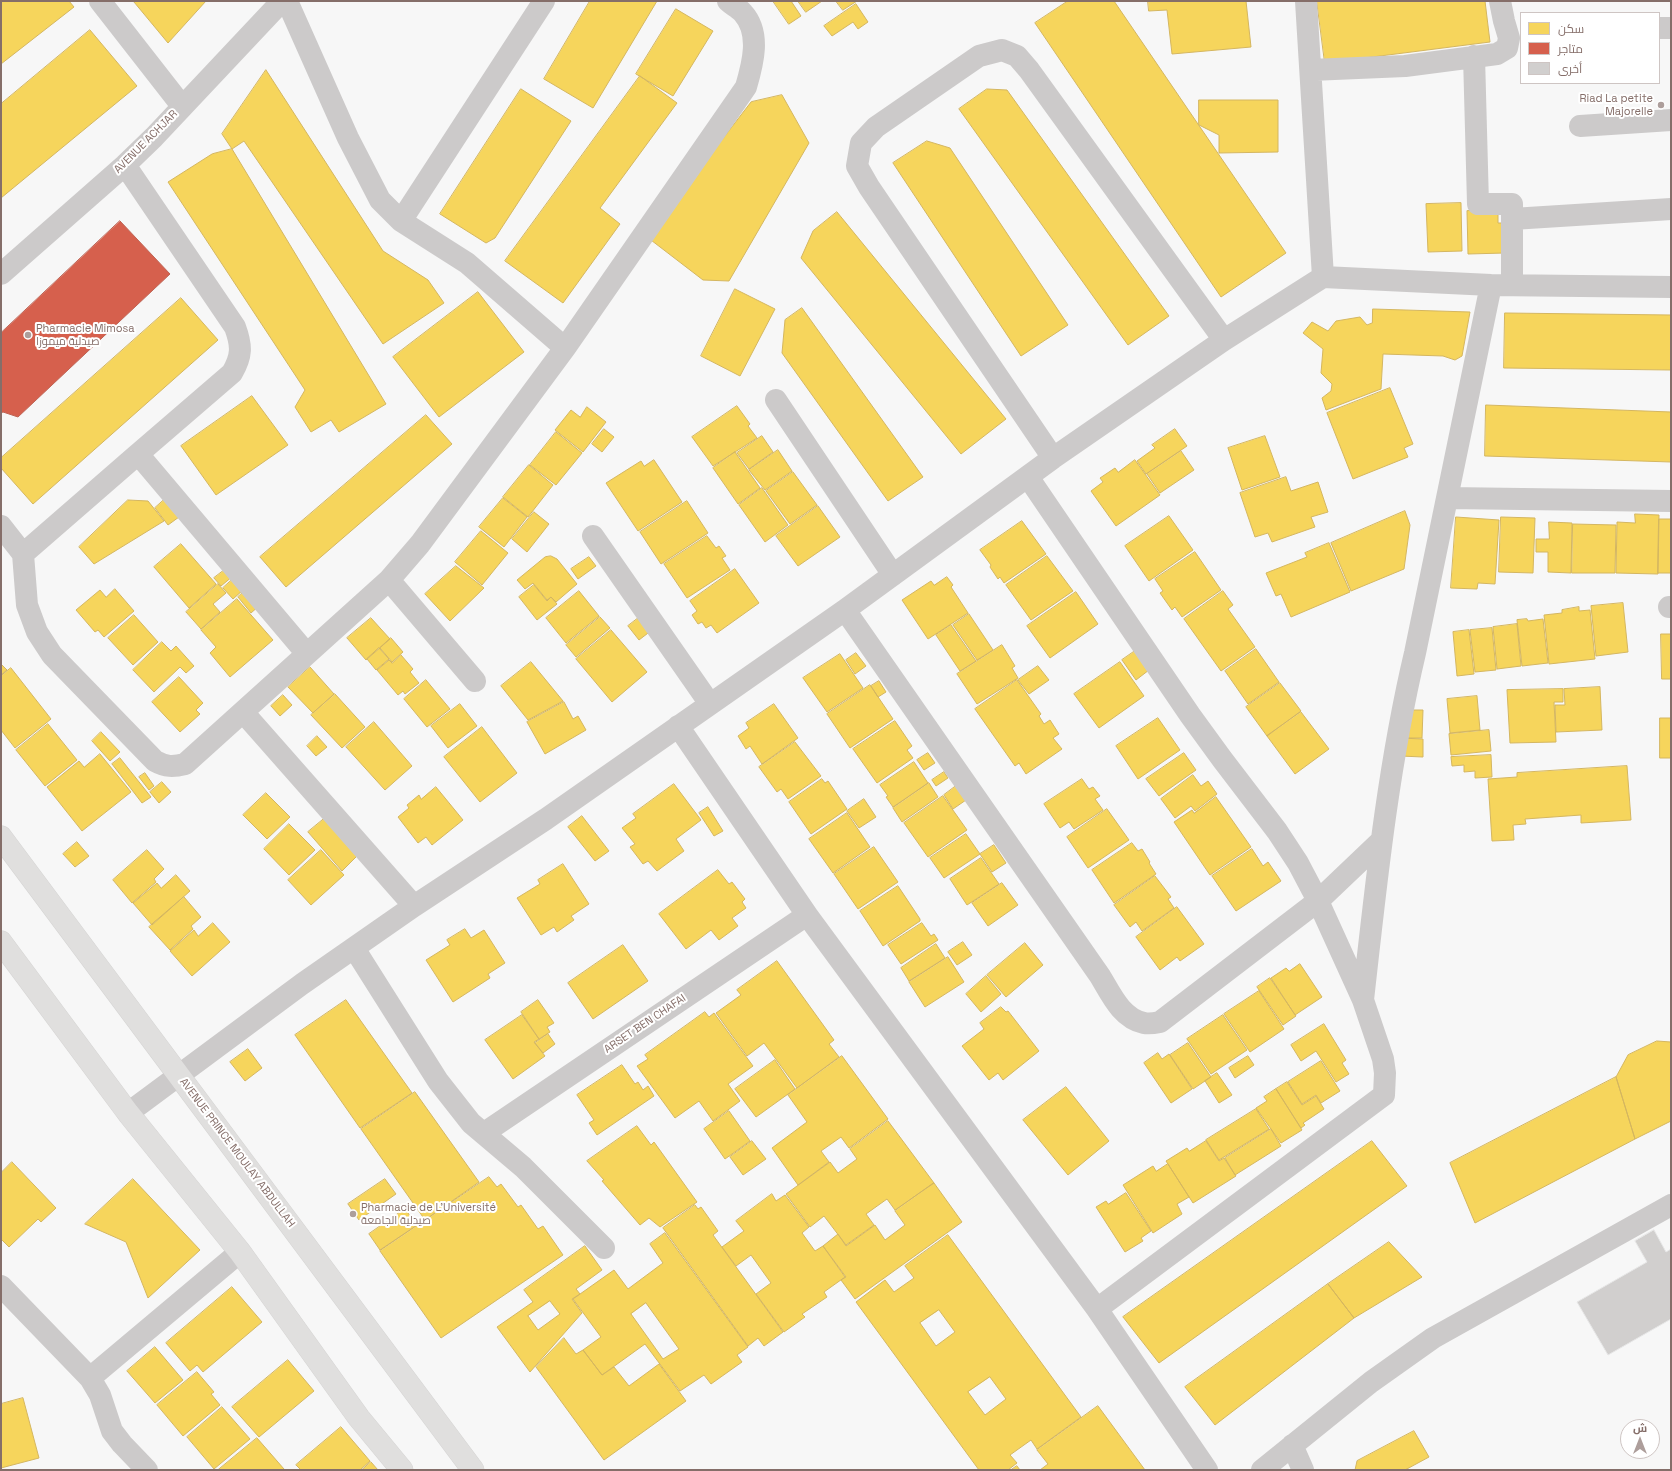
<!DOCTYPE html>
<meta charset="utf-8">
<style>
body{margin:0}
#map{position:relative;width:1672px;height:1471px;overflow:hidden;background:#f7f7f7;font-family:"Space Grotesk",Cairo,sans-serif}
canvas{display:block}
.frame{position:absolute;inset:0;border:2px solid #856e69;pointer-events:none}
.legend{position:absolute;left:1520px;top:12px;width:140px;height:72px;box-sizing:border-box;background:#fff;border:1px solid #cec5c3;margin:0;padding:5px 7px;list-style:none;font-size:12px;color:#856e69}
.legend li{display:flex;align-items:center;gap:8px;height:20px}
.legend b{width:20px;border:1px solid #cec5c3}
.north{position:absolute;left:1620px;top:1419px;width:40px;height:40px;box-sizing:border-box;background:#fff;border:1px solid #cec5c3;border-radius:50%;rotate:0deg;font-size:11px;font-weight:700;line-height:16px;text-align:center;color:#856e69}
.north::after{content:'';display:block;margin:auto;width:14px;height:18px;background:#ad9e9b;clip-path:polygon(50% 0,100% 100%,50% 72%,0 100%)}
</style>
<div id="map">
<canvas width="1672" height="1471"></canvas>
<div class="frame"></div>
<ul class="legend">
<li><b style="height:11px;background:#f6d55c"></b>سكن</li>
<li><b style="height:11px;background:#d6604d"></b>متاجر</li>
<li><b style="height:11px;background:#d1cfce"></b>أخرى</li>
</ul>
<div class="north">ش</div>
</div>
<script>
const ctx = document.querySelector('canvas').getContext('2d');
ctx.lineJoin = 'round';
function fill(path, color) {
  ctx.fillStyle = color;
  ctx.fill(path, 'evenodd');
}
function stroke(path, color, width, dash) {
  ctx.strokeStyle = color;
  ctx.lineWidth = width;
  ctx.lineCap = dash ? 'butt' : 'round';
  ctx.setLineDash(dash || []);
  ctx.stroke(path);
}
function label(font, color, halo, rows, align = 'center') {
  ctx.font = font + ' "Space Grotesk",Cairo,sans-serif';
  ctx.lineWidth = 4;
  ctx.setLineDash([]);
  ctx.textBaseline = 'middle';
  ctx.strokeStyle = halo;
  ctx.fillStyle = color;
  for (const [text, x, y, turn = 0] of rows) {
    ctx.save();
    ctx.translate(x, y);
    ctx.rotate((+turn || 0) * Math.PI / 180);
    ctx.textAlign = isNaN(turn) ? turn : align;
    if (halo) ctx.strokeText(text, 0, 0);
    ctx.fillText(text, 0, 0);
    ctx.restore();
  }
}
const homes = new Path2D(`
 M1,1H69L74,7L1,64Z
 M135,1H206L168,43L134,2Z
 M590,1H657L593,108L544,79Z
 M773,1H791L801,16L789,24Z
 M798,1H822L806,12Z
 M836,1H857L843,10Z
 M1068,1H1114L1286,253L1221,297L1035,23Z
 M1148,1H1246L1251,47L1172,54L1167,10L1149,11Z
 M1317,1H1485L1490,42L1325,63Z
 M856,4L868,22L858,29L853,22L832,36L824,26Z
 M676,9L713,31L673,96L636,74Z
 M90,30L137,86L1,198V104Z
 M266,70L383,251L428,280L444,303L383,344L244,141L232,149L222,134Z
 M640,76L677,103L600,208L620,224L563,303L505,261Z
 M521,89L571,121L495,238L486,243L440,214Z
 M987,89L1007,90L1169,316L1128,345L959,109Z
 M782,95L809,143L729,281L703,280L647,237L751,102Z
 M1199,100H1278V152L1219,153V135L1199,125Z
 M927,141L950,148L1068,325L1021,356L893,163Z
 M232,149L386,404L339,432L331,420L311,432L295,407L305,390L168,182L212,154Z
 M1461,203L1462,251L1428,252L1426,204Z
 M1498,210V223H1505V253L1468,254L1467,211Z
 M837,212L1006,419L961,454L801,258L813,231Z
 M735,289L775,309L740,376L701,356Z
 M478,292L524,352L439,417L393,357Z
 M181,298L218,340L33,504L1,468V458Z
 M802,308L923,477L888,501L782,353L785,320Z
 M1373,309L1470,312L1462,356L1455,360L1443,356L1383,354L1381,389L1326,410L1322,398L1331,391L1332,384L1321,373L1323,349L1303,333L1312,322L1328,331L1336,321L1360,317L1367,325L1372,323Z
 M1505,313L1671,315V370L1504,368Z
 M1390,388L1413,444L1404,448L1408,457L1353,479L1327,413Z
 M252,396L288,445L216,495L181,446Z
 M1486,405L1671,412V462L1485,456Z
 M737,406L750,424L748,426L757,438L713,466L692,437Z
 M587,407L606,422L583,452L555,430L571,410L580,417Z
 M426,415L452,444L286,587L260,557Z
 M604,429L614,437L602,452L592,444Z
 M1175,429L1187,446L1146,474L1137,461L1155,448L1152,445Z
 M556,432L582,453L556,485L530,465Z
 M762,436L773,452L749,469L737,453Z
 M1265,436L1280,477L1242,490L1228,448Z
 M778,450L792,471L765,490L749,470Z
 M1181,451L1194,470L1160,493L1147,474Z
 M735,452L760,488L738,504L713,468Z
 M654,460L682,502L638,531L606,483L641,461L644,466Z
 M1135,460L1160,495L1116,526L1091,491L1103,482L1100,478L1115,468L1118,472Z
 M529,465L553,485L528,517L503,497Z
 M793,472L817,505L790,524L766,491Z
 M1286,477L1291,491L1318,482L1328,512L1311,517L1315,527L1272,542L1268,533L1255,537L1240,493Z
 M762,488L788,525L765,542L739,505Z
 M503,498L527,517L504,547L479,527Z
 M165,499L179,517L168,525L155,508Z
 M128,500L148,501L164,521L94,564L79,547Z
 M687,501L708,533L661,564L640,532Z
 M818,506L840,537L798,566L776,536Z
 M1405,511L1410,525L1404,569L1351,591L1331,543Z
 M534,512L549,524L527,552L512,539Z
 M1635,514L1659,515L1658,574L1616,573L1617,522L1635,523Z
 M1169,516L1193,550L1149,581L1125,546Z
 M1456,517L1499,520L1495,584L1478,583L1477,589L1451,588Z
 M1501,517L1535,518L1533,573L1499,572Z
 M1659,519H1671V573H1658Z
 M1022,521L1046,554L1004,583L1000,577L998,579L990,567L991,565L980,550Z
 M1549,522L1572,523L1571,573L1548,572V552H1536V539H1549Z
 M1573,524L1616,525L1615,573H1572Z
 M481,531L508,553L482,585L455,562Z
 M707,536L716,548L719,546L726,556L722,558L730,570L687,598L664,564Z
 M1329,543L1350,592L1291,617L1281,594L1276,596L1266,573L1307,557L1305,553Z
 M181,544L216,584L189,608L154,567Z
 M1195,552L1221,590L1182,617L1175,607L1172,610L1160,593L1163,591L1155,579Z
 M551,556L557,559L577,584L556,602L551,597L547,600L533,583L525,589L517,580L545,557Z
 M1047,556L1073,591L1031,620L1006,585Z
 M589,557L596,566L578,579L571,569Z
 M456,566L484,588L450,621L425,594Z
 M227,568L233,576L221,586L214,578Z
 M735,569L759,603L717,633L711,625L706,628L702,622L698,624L692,615L697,611L690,601Z
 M947,577L953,585L951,587L968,613L928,639L902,600L931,581L934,585Z
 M233,579L243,590L233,599L223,588Z
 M218,584L226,593L213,604L220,612L201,629L186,612Z
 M534,585L547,601L551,597L557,604L537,620L519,597Z
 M115,589L134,611L104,637L98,630L95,632L76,610L100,590L106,597Z
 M246,590L260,605L251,613L238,597Z
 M579,591L599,616L566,643L546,618Z
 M1223,591L1233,605L1228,609L1255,647L1221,671L1184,619Z
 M1076,592L1098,624L1050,658L1027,626Z
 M237,599L273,640L230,677L210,653L216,647L201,630Z
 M1623,603L1628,652L1596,656L1591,606Z
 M1579,607V611L1590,610L1595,659L1549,664L1544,615L1562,613V610Z
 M969,614L993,650L977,660L953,625Z
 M134,615L158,642L133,665L108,638Z
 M641,616L652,630L639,640L628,626Z
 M600,617L610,628L576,657L566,645Z
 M371,618L390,639L366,660L347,638Z
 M1527,619L1528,621L1543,619L1548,663L1522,666L1517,620Z
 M1517,624L1521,666L1497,669L1493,627Z
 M951,625L976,661L960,671L936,635Z
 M1492,628L1496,670L1475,672L1470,630Z
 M611,630L647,672L612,702L576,659Z
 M1469,630L1474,674L1457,676L1453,632Z
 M1661,634H1671V679H1662Z
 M391,638L403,652L392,662L380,648Z
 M162,642L171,651L176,646L194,666L186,673L180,667L154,692L133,670Z
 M1002,645L1015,666L1012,668L1018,678L977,704L957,674Z
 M379,648L389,659L376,670L367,659Z
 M1256,649L1279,682L1248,704L1225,671Z
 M1135,651L1149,670L1136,680L1122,660Z
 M856,653L866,666L855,674L846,660Z
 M840,654L863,688L827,712L803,678Z
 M401,655L413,669L410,672L419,683L405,694L403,691L398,695L377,670L389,660L392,663Z
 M531,662L563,701L528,720L501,686Z
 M1120,662L1144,696L1099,728L1074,694Z
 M1,664L7,670L1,675Z
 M1038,666L1049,680L1029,694L1018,680Z
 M310,667L334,694L313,713L288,687Z
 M11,668L51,719L15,748L1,730V676Z
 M179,677L203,703L196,710L200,714L180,732L152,702Z
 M426,680L450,709L427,727L404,699Z
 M1017,680L1041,714L1039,716L1044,724L1050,720L1059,734L1053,738L1062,749L1026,774L1019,763L1015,766L975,709Z
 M879,681L886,692L878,697L871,686Z
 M1280,683L1301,711L1267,736L1246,707Z
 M870,685L893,719L850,748L827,714Z
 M1600,687L1602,730L1556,732L1555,705H1565L1564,689Z
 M1563,689V702H1554L1556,742L1510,743L1507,690Z
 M335,694L365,727L342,748L311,715Z
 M283,695L292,705L280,716L271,706Z
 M1477,696L1480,730L1450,733L1447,699Z
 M564,702L573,719L578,716L586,730L545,754L527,722Z
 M460,704L477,726L448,748L431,726Z
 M774,704L798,738L762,764L750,746L746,749L738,736L749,728L746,723Z
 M1405,710H1423L1422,738H1404Z
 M1301,712L1329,749L1295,774L1267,736Z
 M1158,718L1180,750L1138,779L1116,746Z
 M1660,718H1671V758H1660Z
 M895,721L912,746L907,750L913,758L877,783L853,749Z
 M374,722L412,766L385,790L346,747Z
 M48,724L77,760L45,786L16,750Z
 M482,727L517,773L480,802L444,757Z
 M1489,730L1491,751L1451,755L1449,734Z
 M101,732L120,752L110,761L92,741Z
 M317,736L327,747L316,756L307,746Z
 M1400,738L1423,739V757L1400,756Z
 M795,742L821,776L788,799L781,789L777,792L759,767Z
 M928,753L935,763L924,770L917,760Z
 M1184,753L1196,770L1159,796L1146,779Z
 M100,754L131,792L82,831L47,787L79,761L84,767Z
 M1491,755L1492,777L1475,778V771L1464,772V765L1452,766L1451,757Z
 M120,758L151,797L142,803L112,764Z
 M914,762L928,783L893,807L886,797L888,796L880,785Z
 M1627,766L1631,820L1581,823V815L1525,819L1526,824L1513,825L1514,840L1492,841L1488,779L1517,777V773Z
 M944,772L948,778L936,786L932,780Z
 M145,773L154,786L149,790L139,777Z
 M1193,775L1201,786L1208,781L1217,794L1195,811L1191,806L1175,818L1161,799Z
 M822,779L825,783L828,781L847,809L811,834L789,802Z
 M1082,779L1089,789L1093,787L1100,796L1095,799L1103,810L1074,829L1069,822L1060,828L1044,804Z
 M162,782L171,792L159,803L150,792Z
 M929,783L938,797L902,822L893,808Z
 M674,784L701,820L676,839L684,851L657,871L648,861L643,864L630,847L635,844L622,828L636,818L633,814Z
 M956,786L966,800L953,809L944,795Z
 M436,787L463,820L432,845L426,837L418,843L398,817L409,808L407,805L419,795L421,799Z
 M266,793L290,817L267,839L243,815Z
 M943,796L967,830L928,857L904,823Z
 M1216,797L1251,847L1210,875L1174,822L1192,810L1194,813Z
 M864,799L876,817L859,828L847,811Z
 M708,807L723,831L714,836L699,813Z
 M1107,809L1129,840L1088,868L1067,837Z
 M847,813L870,847L833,873L809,839Z
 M582,816L609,851L595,861L568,827Z
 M325,818L358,855L342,871L308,832Z
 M289,824L315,850L289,875L264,849Z
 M966,834L980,854L944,878L930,858Z
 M77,842L89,856L75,867L63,854Z
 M1132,843L1138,851L1142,849L1150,862L1149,863L1156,874L1114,903L1092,870Z
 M994,845L1006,863L992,872L980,854Z
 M874,847L898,882L858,909L834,874Z
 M1252,849L1263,866L1268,862L1281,881L1236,911L1212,876Z
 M147,850L164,869L154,879L156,882L132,903L113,880Z
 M321,850L344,875L311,905L288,880Z
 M981,858L999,884L967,905L950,879Z
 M563,864L589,904L571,916L574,920L557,932L554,927L541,935L517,898L540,884L538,880Z
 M718,870L729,884L732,882L745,899L742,902L746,908L732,918L738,926L719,940L711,930L686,949L659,914Z
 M176,875L190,891L152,925L133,903L157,883L161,888Z
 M1155,876L1171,897L1168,899L1174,908L1142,931L1136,922L1130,927L1114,905Z
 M1002,883L1018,905L988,926L972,903Z
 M898,886L920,919V921L883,946L860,911Z
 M184,897L201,917L191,926L193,929L170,950L149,927Z
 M1177,907L1204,944L1180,961L1177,957L1160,970L1136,937Z
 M213,923L230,942L192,976L170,951L194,930L198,936Z
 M922,923L931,936L934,934L938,940L901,964L888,945Z
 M465,929L471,938L484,930L505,963L488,974L490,978L453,1002L426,960L450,945L447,940Z
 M963,942L972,955L957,965L948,952Z
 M1025,943L1043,965L1006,997L987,975Z
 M936,944L945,958L909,981L901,968Z
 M623,945L648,981L593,1019L568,983Z
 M948,957L964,982L925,1007L909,982Z
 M777,961L834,1040L829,1044L839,1057L797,1088L764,1043L747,1056L716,1013L741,995L737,990Z
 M1300,964L1322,997L1295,1015L1271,978L1286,968L1289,971Z
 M986,976L1001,994L981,1012L966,994Z
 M1270,978L1296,1016L1283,1025L1257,987Z
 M1259,991L1284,1029L1250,1052L1224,1014Z
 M346,1000L412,1093L360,1128L295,1035Z
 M538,1000L554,1023L547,1027L550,1032L539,1039L521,1012Z
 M1001,1007L1006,1012L1008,1011L1039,1051L1003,1080L998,1073L989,1080L962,1046L984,1029L980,1023Z
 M705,1012L709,1017L714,1013L753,1066L728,1084L740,1101L713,1121L699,1101L675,1118L637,1066L648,1059L645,1055Z
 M522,1015L539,1039L534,1042L545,1056L513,1079L485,1040Z
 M1223,1015L1247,1050L1211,1074L1187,1039Z
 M1324,1024L1346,1060L1342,1063L1349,1074L1336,1082L1316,1051L1301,1061L1291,1045Z
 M548,1034L555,1044L543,1053L535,1043Z
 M1657,1041L1671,1042V1121L1635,1139L1616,1077L1628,1055Z
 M1188,1043L1211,1077L1193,1089L1170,1055Z
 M248,1049L262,1068L245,1081L230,1062Z
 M1158,1053L1162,1059L1169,1054L1192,1089L1171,1103L1144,1063Z
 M842,1056L888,1119L849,1148L841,1137L821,1151L829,1162L798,1185L772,1148L807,1122L788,1095Z
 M1248,1056L1254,1065L1235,1078L1229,1068Z
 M775,1060L795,1089L756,1117L735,1089Z
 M1321,1061L1340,1091L1321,1103L1316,1095L1302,1104L1288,1082Z
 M622,1065L635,1084L638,1082L643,1090L648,1086L654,1096L597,1135L589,1123L594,1120L577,1095Z
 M1217,1073L1232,1095L1219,1103L1205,1081Z
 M1616,1077L1635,1139L1475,1223L1450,1163Z
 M1287,1082L1302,1105L1316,1096L1324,1109L1303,1123L1305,1125L1301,1128L1276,1089Z
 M1066,1087L1109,1141L1068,1175L1023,1120Z
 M1276,1089L1302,1130L1281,1143L1256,1108L1267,1101L1264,1097Z
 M415,1092L479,1182L425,1220L361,1129Z
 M1256,1109L1269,1129L1219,1160L1206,1140Z
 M729,1111L750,1141L725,1159L704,1129Z
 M888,1121L934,1183L895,1210L887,1199L866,1214L874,1225L846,1245L824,1216L810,1227L786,1194L830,1162L838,1173L857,1159L850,1149Z
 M637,1126L651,1145L654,1142L697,1202L660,1227L649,1218L640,1225L602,1181L604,1180L587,1161Z
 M1271,1129L1281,1146L1235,1175L1225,1158Z
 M752,1141L766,1159L743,1175L730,1157Z
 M1206,1141L1219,1161L1224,1158L1236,1176L1193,1203L1166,1161L1187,1148L1189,1151Z
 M1372,1141L1407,1186L1159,1363L1123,1317Z
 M12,1162L56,1208L41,1222L38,1219L9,1247L1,1239V1173Z
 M1168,1164L1189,1197L1177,1204L1182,1214L1153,1233L1123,1185L1153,1166L1156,1171Z
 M489,1177L497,1187L501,1184L518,1207L521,1205L538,1229L543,1226L563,1255L441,1338L380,1251Z
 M133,1179L200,1250L148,1298L126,1242L85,1224Z
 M385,1179L396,1194L359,1220L348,1204Z
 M934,1183L962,1222L855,1299L841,1280L846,1277L823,1246L838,1234L846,1246L875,1225L885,1240L905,1225L895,1211Z
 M1126,1193L1151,1231L1141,1238L1143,1241L1125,1252L1096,1207L1106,1201L1108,1204Z
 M772,1194L776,1201L785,1195L809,1227L802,1233L815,1251L823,1246L845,1277L824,1292L827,1297L802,1314L805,1317L784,1332L756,1294L771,1283L751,1255L736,1266L722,1247L744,1231L736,1221Z
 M695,1205L698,1209L701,1207L718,1231L713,1235L783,1332L764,1346L758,1338L748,1346L663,1228Z
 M405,1209L417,1225L380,1250L369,1234Z
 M665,1233L748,1347L737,1355L742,1362L711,1384L704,1375L680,1391L645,1344L602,1375L583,1350L601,1337L573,1299L614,1270L628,1289L663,1263L650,1244ZM646,1303L679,1349L663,1359L631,1314Z
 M948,1235L1081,1417L1037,1449L1031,1440L1010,1455L1017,1463L1008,1470H979L856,1302L885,1280L894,1292L914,1278L905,1266ZM939,1310L955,1332L936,1346L920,1323ZM990,1377L1006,1399L985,1415L968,1392Z
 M1389,1242L1422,1277L1354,1318L1328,1284Z
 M585,1246L602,1270L576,1289L580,1294L572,1299L582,1313L530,1372L497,1327L533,1302L524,1290ZM550,1301L560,1314L538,1330L528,1316Z
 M1328,1284L1354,1318L1215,1425L1185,1387Z
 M232,1287L262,1322L203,1372L197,1365L190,1371L166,1343Z
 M564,1338L576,1354L583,1350L602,1375L614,1367L629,1386L659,1364L686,1401L604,1460L536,1367Z
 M155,1347L183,1380L155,1403L127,1371Z
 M288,1360L314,1391L259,1437L232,1407Z
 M197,1372L214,1392L211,1394L220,1405L183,1436L157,1405Z
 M23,1398L39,1458L1,1468V1404Z
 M1098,1406L1145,1470H1040L1048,1464L1037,1450Z
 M222,1407L250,1439L214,1469L187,1437Z
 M341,1427L370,1461L360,1470H301L296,1465Z
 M1414,1431L1429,1457L1405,1470H1355L1357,1461Z
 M257,1438L284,1469L283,1470H218Z
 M371,1462L378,1470H362Z
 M1017,1466L1020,1470H1011Z`);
fill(homes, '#f6d55c');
stroke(homes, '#d4b660', 1);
const shops = new Path2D(`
 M120,221L170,274L18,417L3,412L1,413V333Z`);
fill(shops, '#d6604d');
stroke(shops, '#be6455', 1);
const building = new Path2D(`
 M1654,1230L1666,1252L1671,1249V1319L1608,1355L1577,1302L1647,1262L1635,1241Z`);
fill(building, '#d1cfce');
stroke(building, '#e6e6e6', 1);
const major = new Path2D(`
 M1,837L473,1470
 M1,942L128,1113L240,1252L359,1418L402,1470`);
stroke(major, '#d5d4d3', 23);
stroke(new Path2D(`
 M100,1L182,106
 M287,1L348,138L380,200L401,221L467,263L565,348
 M1306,1L1323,277
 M1659,28H1671
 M1474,56L1478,204H1512V285
 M1311,70L1405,66L1497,54L1507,48L1509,38L1504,21L1500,1
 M1580,126L1671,120
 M125,165L235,327C242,346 242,356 232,373L138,454L307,654
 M1512,219L1671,209
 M401,221L544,1
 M1,274L125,165L154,137L282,1
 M776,400L893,575
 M1053,458L869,187L857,166L861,143L876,127L979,56L1002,50L1017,56L1029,70L1224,340
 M1028,477L1190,715L1222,759L1277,831L1298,863L1318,901L1363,1000L1383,1059L1385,1073L1384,1095L1097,1309
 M1448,498L1671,501
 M1,526L23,554L27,605L37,632L52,655L155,761C166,767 173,767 185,764L389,580L420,544L565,348L746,87C753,63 761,33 743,13C739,8 732,5 728,1
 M593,536L710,704
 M23,554L138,454
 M389,580L475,681
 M1669,607H1671
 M845,610L1100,976C1111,994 1121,1018 1144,1023C1149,1024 1155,1023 1160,1022L1318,901L1381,841
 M243,712L414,906
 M678,726L807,915L1097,1309L1207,1470
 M354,948L438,1081L471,1123L523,1167L604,1248
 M1363,1000C1376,884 1388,767 1415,653L1491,285
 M128,1113L302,984L414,906L546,819L845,610L1053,458L1224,340L1323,277L1491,285L1671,287
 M484,1133L807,915
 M1,1286L90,1378L100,1395L112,1431L122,1444L147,1470
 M90,1378L240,1252
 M1292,1445L1303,1470
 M1262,1470L1371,1382L1433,1338L1671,1205`), '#cccaca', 22);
stroke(major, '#e0dfde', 22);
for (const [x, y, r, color] of [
 [1661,105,4,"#ad9e9b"],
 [28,335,4,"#ad9e9b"],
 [353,1214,4,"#ad9e9b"]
]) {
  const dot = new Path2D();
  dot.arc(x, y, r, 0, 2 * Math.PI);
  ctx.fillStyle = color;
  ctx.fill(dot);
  stroke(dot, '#fff', 1.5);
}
label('11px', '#856e69', '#fff', [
 ["Riad La petite",1653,99,"right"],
 ["Majorelle",1653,112,"right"],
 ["Pharmacie Mimosa",36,329],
 ["صيدلية ميموزا",36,342],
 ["Pharmacie de L'Université",361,1208],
 ["صيدلية الجامعة",361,1221]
], 'left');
label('11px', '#856e69', '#fff', [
 ["AVENUE ACHJAR",146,142,-45],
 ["ARSET BEN CHAFAI",645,1024,-34],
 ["AVENUE PRINCE MOULAY ABDULLAH",237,1153,53]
]);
</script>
